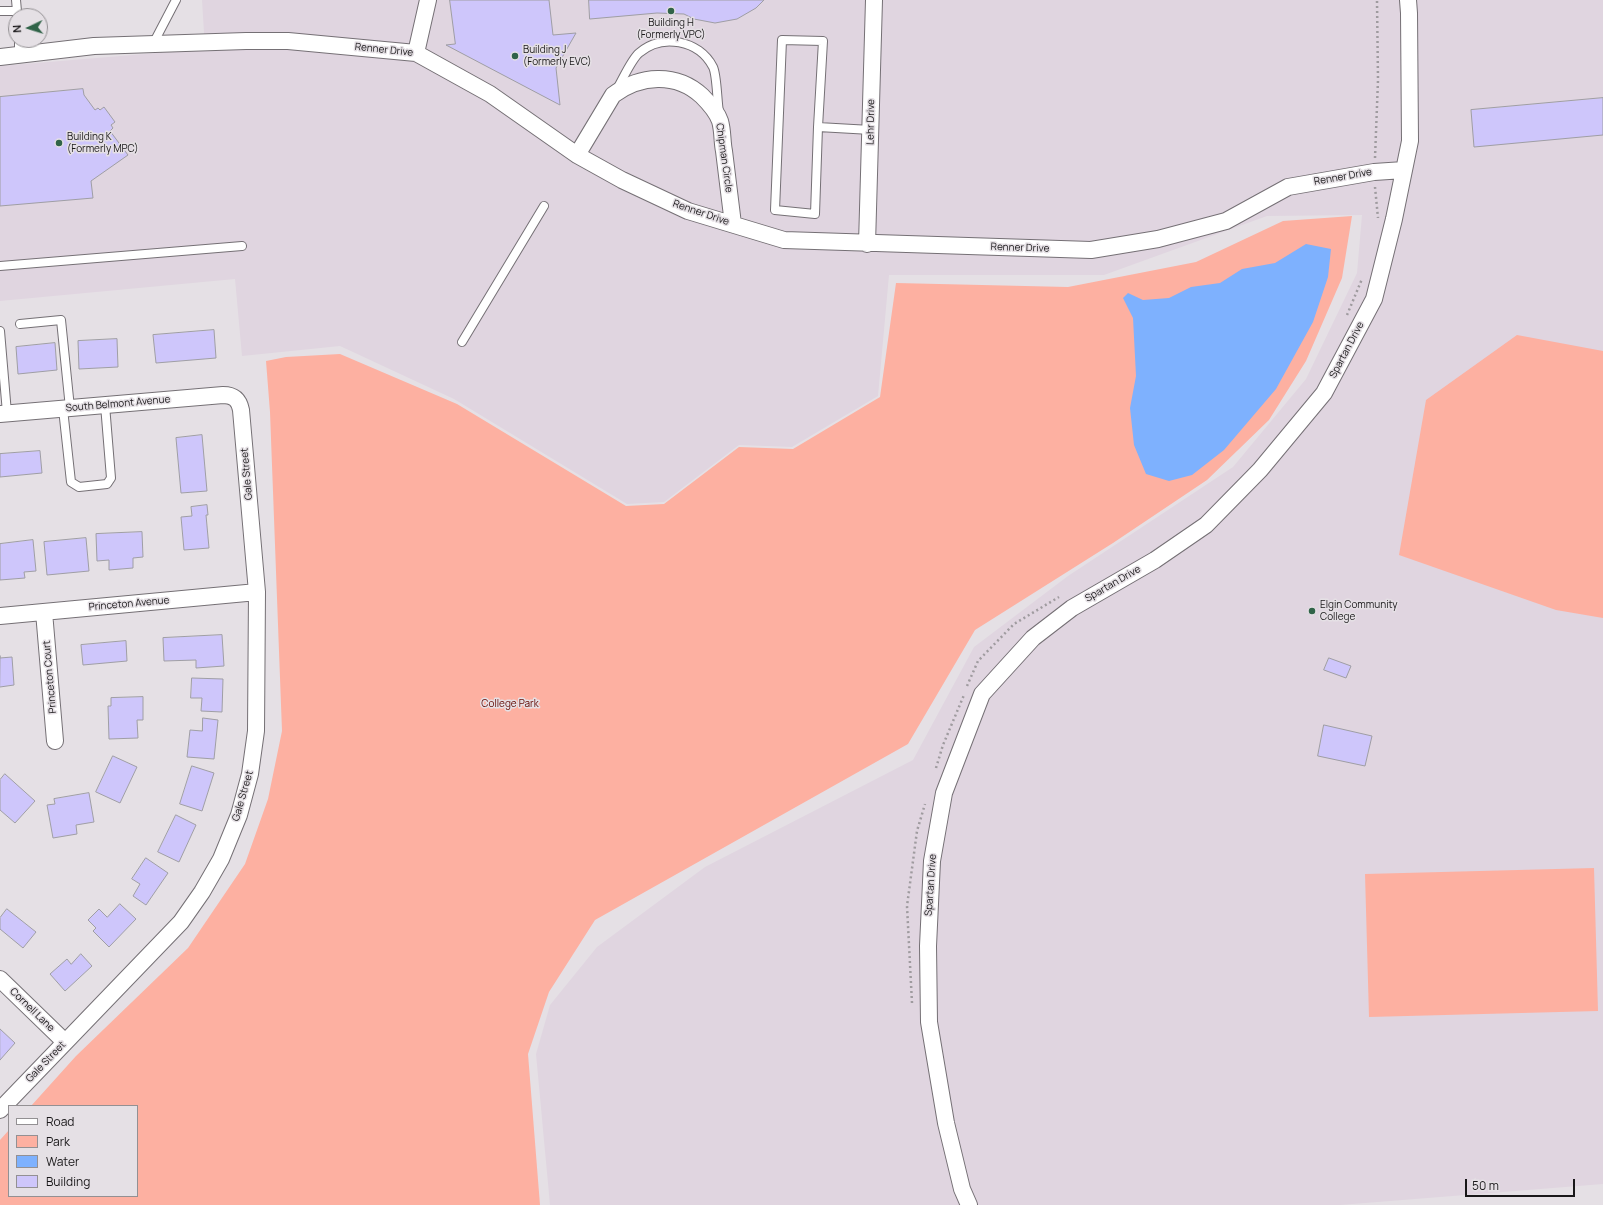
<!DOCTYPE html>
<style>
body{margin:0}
#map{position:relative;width:1603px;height:1205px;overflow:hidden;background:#e5e0e5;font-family:Manrope,sans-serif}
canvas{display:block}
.legend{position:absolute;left:8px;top:1105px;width:130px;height:92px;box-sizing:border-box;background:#e5e0e5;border:1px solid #939093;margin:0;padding:5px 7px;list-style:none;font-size:12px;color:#191719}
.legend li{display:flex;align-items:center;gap:8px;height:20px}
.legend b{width:20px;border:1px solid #939093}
.north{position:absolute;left:8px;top:8px;width:40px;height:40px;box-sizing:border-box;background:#e5e0e5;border:1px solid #939093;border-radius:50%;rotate:266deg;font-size:11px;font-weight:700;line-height:16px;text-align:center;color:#191719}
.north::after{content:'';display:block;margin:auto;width:14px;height:18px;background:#306348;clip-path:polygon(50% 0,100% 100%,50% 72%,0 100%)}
.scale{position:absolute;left:1465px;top:1179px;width:110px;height:18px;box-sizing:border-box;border:2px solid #191719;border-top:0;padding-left:5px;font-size:12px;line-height:14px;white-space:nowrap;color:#191719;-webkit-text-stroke:3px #e5e0e5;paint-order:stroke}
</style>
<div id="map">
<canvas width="1603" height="1205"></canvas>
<ul class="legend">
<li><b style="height:5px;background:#fff"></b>Road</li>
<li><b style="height:11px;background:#fdb0a1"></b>Park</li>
<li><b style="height:11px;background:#7eb1fe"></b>Water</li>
<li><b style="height:11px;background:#cec6fb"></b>Building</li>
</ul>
<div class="north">N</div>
<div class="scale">50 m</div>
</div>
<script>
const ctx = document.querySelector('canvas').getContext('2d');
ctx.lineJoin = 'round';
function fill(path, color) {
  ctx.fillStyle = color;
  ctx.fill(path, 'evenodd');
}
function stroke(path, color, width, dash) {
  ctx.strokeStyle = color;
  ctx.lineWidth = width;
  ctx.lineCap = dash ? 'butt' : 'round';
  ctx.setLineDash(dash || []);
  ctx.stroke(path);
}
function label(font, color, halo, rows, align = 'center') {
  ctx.font = font + ' Manrope,sans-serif';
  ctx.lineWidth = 3;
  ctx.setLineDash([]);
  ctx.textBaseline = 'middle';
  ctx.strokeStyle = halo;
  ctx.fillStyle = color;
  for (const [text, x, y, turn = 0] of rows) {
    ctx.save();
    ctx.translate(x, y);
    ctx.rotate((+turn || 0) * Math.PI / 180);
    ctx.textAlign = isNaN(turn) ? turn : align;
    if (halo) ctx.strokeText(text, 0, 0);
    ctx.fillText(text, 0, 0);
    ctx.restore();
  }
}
fill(new Path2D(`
 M202,0H1603V1184L1340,1205H550L536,1054L550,1005L597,947L705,867L913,760L974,647L1068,576L1233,467L1306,379L1357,273L1362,215L1267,216L1104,275H889L878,396L792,447L739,445L664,502L627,504L454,399L340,346L242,356L235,279L0,301V66L205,49Z`), '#e0d5e0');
fill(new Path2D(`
 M1352,216L1342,278L1306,361L1269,420L1207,480L1113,543L975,630L908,744L595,920L549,992L528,1054L540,1205H0V1140L9,1130V1196H137V1106H31L76,1056L188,948L245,864L268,799L282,731L270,412L266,361L286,357L340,354L457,404L626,506L664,504L739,447L793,449L880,397L896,283L1068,287L1196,262L1283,221Z
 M1517,335L1603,351V618L1556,610L1399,555L1426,400Z
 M1594,868L1598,1011L1369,1017L1365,874Z`), '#fdb0a1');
fill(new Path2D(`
 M1306,244L1331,249L1328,277L1313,322L1276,389L1224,450L1192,475L1169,481L1146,474L1134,445L1130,408L1136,376L1133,318L1123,298L1128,293L1143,300L1169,298L1191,287L1220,283L1242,269L1275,263Z`), '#7eb1fe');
const building = new Path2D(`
 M450,0H549L553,35L576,33L556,68L560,105L446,45L455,44Z
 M589,0H764L756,8L737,19L715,23L694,19L684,14L657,13L590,19Z
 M83,89L84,95L95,110L98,108L100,110L104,107L115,122L111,125L113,128L110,131L128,155L91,181L93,198L0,206V97Z
 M1603,98V135L1474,147L1471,110Z
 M214,330L216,358L156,363L153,335Z
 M117,339L118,367L79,369L78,341Z
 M55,343L57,370L18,374L16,347Z
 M202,435L207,491L181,493L176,438Z
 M40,451L42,473L0,477V454Z
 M207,505L208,515H206L209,548L184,550L181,517L192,516L191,507Z
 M142,532L143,557L133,558V568L109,570V560L97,561L96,534Z
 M86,538L89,571L47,575L44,542Z
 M33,540L36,571L24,572L25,578L0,580V544Z
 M222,635L224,666L196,668V660L164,661L163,638Z
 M126,641L127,661L83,665L81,645Z
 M0,656V658L12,657L14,685L0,687Z
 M1329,658L1351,666L1346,678L1324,670Z
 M192,678L223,679L222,712L201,711L202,698H191Z
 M143,697V720H137L138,738L109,739L108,706H111V698Z
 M203,718L218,720L214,759L187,757L190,730L202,731Z
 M1324,725L1372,736L1365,766L1318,756Z
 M113,756L137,767L120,803L96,792Z
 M192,766L214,773L202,811L180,804Z
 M5,774L35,801L15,823L0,810V780Z
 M89,793L94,822L76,825L77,834L53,838L47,805L55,804L54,799Z
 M176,815L196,825L179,862L158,852Z
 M146,858L168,873L146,905L133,896L140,884L132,879Z
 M120,904L136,919L109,947L93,931L96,928L88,920L99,909L107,917Z
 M7,909L36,932L23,948L0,929V918Z
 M81,954L92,966L65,991L50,974L67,959L71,964Z
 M0,1029L15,1043L0,1060Z`);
fill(building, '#cec6fb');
stroke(building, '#9f9ea4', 1);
const service = new Path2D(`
 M16,0L17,11
 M0,11H17V16
 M19,40V54
 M153,44L176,0
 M617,89C623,79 631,60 639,53C662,33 699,40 713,67C717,75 717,101 719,112
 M818,127L815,214L775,210L782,40L823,41L818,127L871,130
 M0,266L242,246
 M20,324L61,320L70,408
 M0,331L7,413
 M462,342L544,206
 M63,409L71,482L79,487L107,484L111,478L105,405`);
const minor = new Path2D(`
 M416,53L428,0
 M0,57L94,46L246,41H288L416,53L490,94L577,155L622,180L688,211L784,240L1091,250L1158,239L1226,221L1288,187L1374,172L1404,170
 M577,155L613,95C640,75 676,72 702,96C709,103 717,112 720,121C723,131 722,142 724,151C727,176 730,200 733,224
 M867,244L874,0
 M0,414L223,395C234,395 239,400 241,410L257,592L256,731L250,774L239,815L221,859L202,892L181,922L0,1110
 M44,612L55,741
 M0,616L257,592
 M0,979L65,1042
 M969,1205L962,1189L946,1123L929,1022L928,946L932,861L944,793L982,694L1033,638L1072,608L1155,560L1206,525L1260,470L1324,393L1374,299L1394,219L1410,141L1409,13L1408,0`);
stroke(service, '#757075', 10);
stroke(minor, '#757075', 18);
stroke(new Path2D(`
 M1375,158L1378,80L1377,0
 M1375,187L1378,218
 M1347,315L1362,279
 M967,686L978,661L1014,624L1059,597
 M936,768L943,745L964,695
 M912,1003L907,906L917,831L925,804`), '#9f9b9f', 2.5, [2, 3]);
stroke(service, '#fff', 8);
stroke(minor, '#fff', 16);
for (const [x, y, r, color] of [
 [671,11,4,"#306348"],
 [515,56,4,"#306348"],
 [59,143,4,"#306348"],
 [1312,611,4,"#306348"]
]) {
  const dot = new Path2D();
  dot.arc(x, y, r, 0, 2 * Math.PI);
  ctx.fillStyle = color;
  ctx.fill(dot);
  stroke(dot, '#e5e0e5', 1.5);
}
label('10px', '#191719', '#e5e0e5', [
 ["Building H",671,23,"center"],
 ["(Formerly VPC)",671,35,"center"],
 ["Building J",523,50],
 ["(Formerly EVC)",523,62],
 ["Building K",67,137],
 ["(Formerly MPC)",67,149],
 ["Elgin Community",1320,605],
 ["College",1320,617]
], 'left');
label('10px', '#191719', '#e5e0e5', [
 ["Renner Drive",384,50,6],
 ["Lehr Drive",871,122,-89],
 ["Chipman Circle",724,158,82],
 ["Renner Drive",1343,177,-10],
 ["Renner Drive",701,213,19],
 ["Renner Drive",1020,248,2],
 ["Spartan Drive",1347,350,-62],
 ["South Belmont Avenue",118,404,-5],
 ["Gale Street",247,474,-95],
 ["Spartan Drive",1113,584,-30],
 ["Princeton Avenue",129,604,-5],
 ["Princeton Court",50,677,-95],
 ["Gale Street",243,796,-74],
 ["Spartan Drive",931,885,-86],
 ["Cornell Lane",32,1010,44],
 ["Gale Street",46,1062,-46]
]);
label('10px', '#620700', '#e5e0e5', [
 ["College Park",510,704]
]);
</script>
